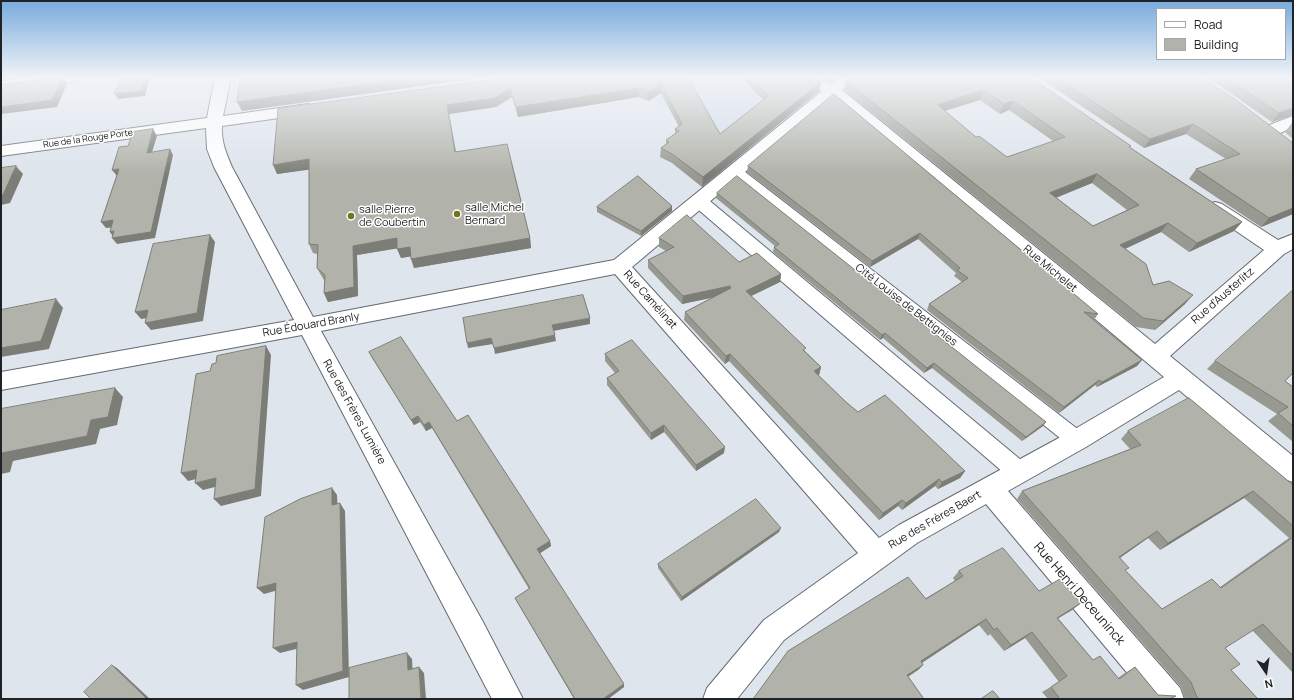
<!DOCTYPE html>
<meta charset="utf-8">
<style>
body{margin:0}
#map{position:relative;width:1294px;height:700px;overflow:hidden;background:#dee5ed;font-family:Manrope,sans-serif}
canvas{display:block}
.frame{position:absolute;inset:0;border:2px solid #202325;pointer-events:none}
.legend{position:absolute;left:1156px;top:8px;width:130px;height:52px;box-sizing:border-box;background:#fff;border:1px solid #a6a7a8;margin:0;padding:5px 7px;list-style:none;font-size:12px;color:#202325}
.legend li{display:flex;align-items:center;gap:8px;height:20px}
.legend b{width:20px;border:1px solid #a6a7a8}
.north{position:absolute;left:1246px;top:652px;width:40px;height:40px;-webkit-text-stroke:3px #fff;paint-order:stroke;rotate:167deg;font-size:11px;font-weight:700;line-height:16px;text-align:center;color:#202325}
.north::after{content:'';display:block;margin:auto;width:14px;height:18px;background:#202325;clip-path:polygon(50% 0,100% 100%,50% 72%,0 100%)}
</style>
<div id="map">
<canvas width="1294" height="700"></canvas>
<div class="frame"></div>
<ul class="legend">
<li><b style="height:5px;background:#fff"></b>Road</li>
<li><b style="height:11px;background:#b1b2a9"></b>Building</li>
</ul>
<div class="north">N</div>
</div>
<script>
const ctx = document.querySelector('canvas').getContext('2d');
ctx.lineJoin = 'round';
function fill(path, color) {
  ctx.fillStyle = color;
  ctx.fill(path, 'evenodd');
}
function stroke(path, color, width, dash) {
  ctx.strokeStyle = color;
  ctx.lineWidth = width;
  ctx.lineCap = dash ? 'butt' : 'round';
  ctx.setLineDash(dash || []);
  ctx.stroke(path);
}
function label(font, color, halo, rows, align = 'center') {
  ctx.font = font + ' Manrope,sans-serif';
  ctx.lineWidth = 3;
  ctx.setLineDash([]);
  ctx.textBaseline = 'middle';
  ctx.strokeStyle = halo;
  ctx.fillStyle = color;
  for (const [text, x, y, turn = 0] of rows) {
    ctx.save();
    ctx.translate(x, y);
    ctx.rotate((+turn || 0) * Math.PI / 180);
    ctx.textAlign = isNaN(turn) ? turn : align;
    if (halo) ctx.strokeText(text, 0, 0);
    ctx.fillText(text, 0, 0);
    ctx.restore();
  }
}
fill(new Path2D(`
 M602,77H775L745,144L670,109L615,86Z`), '#d0dbe9');
const pedestrian = new Path2D(`
 M735,166L740,168L1084,434L1087,440L1084,446L1077,449L1070,446L730,174L727,171L730,168Z
 M699,196L705,197L1027,465L1030,472L1027,479L1019,482L1011,479L693,205L691,201L693,197Z`);
const minor = new Path2D(`
 M36,77H80L77,80L72,82L1,91V81Z
 M215,77H231L223,116L308,104L314,106L316,109L314,112L308,114L222,126C221,141 226,153 232,167L313,317L614,260L822,91L795,80L792,77H814L831,84L839,77H856L842,90L1155,344L1264,250L1208,212L1206,208L1208,204L1215,202L1222,204L1278,240L1293,234V249L1284,254L1170,356L1293,456V482L1284,479L1179,390L1086,447L1008,491L1180,688L1184,699H1149L986,504L917,543L784,640L737,699H703L707,688L764,620L858,553L615,274L321,331L483,622L523,699H492L302,335L1,390V372L294,320L214,167L207,149L206,128L1,156V146L207,118ZM833,98L1164,377L1068,433L899,525L879,538L632,267Z
 M1293,116V127L1276,135L1270,136L1264,135L1262,131L1264,127Z`);
stroke(pedestrian, '#656a71', 2);
stroke(minor, '#656a71', 2);
fill(pedestrian, '#fff');
fill(minor, '#fff');
fill(new Path2D(`
 M511,77H711L688,78L720,134L763,100L745,81L735,77H808L821,82L819,91L702,187L672,163L660,157L661,148L666,144V140L675,134V129L679,127L661,93L648,101L639,97L518,117L512,97L496,107L449,114L456,151L530,238L531,248L414,268L411,256L401,258L397,248L357,255L358,296L328,302L324,293V280L322,277L317,268V254L313,253L309,244V169L277,174Z
 M818,77H837L831,82Z
 M1030,77L1130,147L1242,222L1234,231L1189,252L1161,232L1125,249L1153,285L1185,304L1155,330L1136,327L844,90L846,81ZM980,100L1000,114L1009,110L1053,141L1007,157L976,137L945,111ZM1092,183L1127,210L1093,226L1056,198Z
 M1038,77H1201L1293,214L1261,227L1189,179L1196,169L1226,159L1186,134L1144,148Z
 M1207,77H1293V115L1272,122Z
 M834,94L1098,314L1094,320L1142,360L1137,366L1097,387L1095,385L1059,413L927,310L929,304L962,282L954,276L956,273L918,239L870,267L747,172L748,166Z
 M1292,123H1293V139L1285,132Z
 M717,193L1043,426L1022,441L932,368L924,373L883,338L880,340L773,252L774,247L775,246L716,198Z
 M597,207L672,211L641,236L597,212Z
 M659,238L781,274L780,282L751,296L805,351L821,367L819,375H818L846,402L858,412L965,471L960,478L938,489L935,486L902,510L898,506L879,520L729,361L725,364L684,320L685,312L711,298L682,304L648,268V260L666,251L659,247Z
 M369,352L457,421L550,541L551,546L540,553L624,687L608,699H574L517,602L515,598L529,589L432,428L426,431L420,422L414,425L372,358Z
 M605,354L724,453L696,471L664,432L651,440L607,385V378L615,373L605,361Z
 M1215,361L1285,381L1293,387V442L1268,421L1277,414L1207,369Z
 M1128,431L1293,485V673L1252,630L1225,648L1231,670L1258,699H1185L1181,687L1017,499L1022,491L1130,449L1121,439ZM1244,498L1289,538L1220,587L1162,609L1126,571L1120,558L1148,538L1160,550Z
 M779,532L681,601L658,568V564Z
 M959,571L1039,591L1081,603L1072,610L1058,618L1093,660L1118,678L1125,673L1135,667L1158,695L1170,699H1048L1042,692L1059,682L1025,638L1004,651L990,634L988,636L979,625L922,663L923,665L918,670L753,699L955,581L953,578Z`), '#989991');
fill(new Path2D(`
 M1,77H23L1,79Z
 M63,77L67,84L57,107L1,114V107Z
 M146,77H150L145,96L118,99L115,94Z
 M419,77H487L242,111L237,102Z
 M832,77H837L831,82Z
 M821,82L819,91L702,187L703,177Z
 M661,84V93L648,101V92Z
 M510,88L512,97L496,107L449,114L458,161L447,105Z
 M639,88V97L518,117L516,107Z
 M984,90L980,100L934,114L938,105Z
 M1013,101L1009,110L1000,114L1004,104Z
 M1293,108V115L1272,122L1279,113Z
 M1193,124L1186,134L1144,148L1150,139Z
 M153,129L157,136L150,159L147,153Z
 M170,149L173,155L155,238L117,244L112,238H114L110,232Z
 M309,159L314,169L277,174L273,165Z
 M16,166L23,174L10,203L1,205V195Z
 M119,169L124,175L117,176L112,170Z
 M1097,174L1092,183L1045,202L1050,193Z
 M672,206V211L641,236V231Z
 M1293,208V214L1261,227L1269,218Z
 M113,220L117,227L106,228L101,222Z
 M1242,222L1234,231L1189,252L1197,243Z
 M1168,223L1161,232L1114,254L1120,245Z
 M920,233L918,239L870,267L872,261Z
 M210,235L215,242L203,321L151,330L145,323Z
 M397,238L400,248L357,255L358,296L328,302L324,293L353,246Z
 M530,238L531,248L414,268L411,259Z
 M410,247L413,256L401,258L397,249Z
 M781,274L780,282L745,299L746,291Z
 M730,286L729,294L682,304L683,296Z
 M1193,295L1185,304L1155,330L1163,321Z
 M56,299L63,308L49,349L1,357V348Z
 M148,310L154,317L141,319L135,312Z
 M590,318V324L553,331L552,325Z
 M885,333L883,338L880,340L882,335Z
 M555,335L556,341L495,354L494,348Z
 M491,338L493,344L468,348L467,343Z
 M266,346L271,355L261,496L221,506L214,499Z
 M730,354L729,361L725,364L726,356Z
 M1142,360L1137,366L1097,387L1102,382Z
 M934,363L932,368L924,373L927,368Z
 M821,367L819,375L812,379L814,371Z
 M1099,380L1095,385L1059,413L1064,407Z
 M115,388L123,397L117,425L100,429L96,444L13,461L10,472L1,474V456L2,453L91,420Z
 M418,416L420,422L414,425L411,420Z
 M429,422L432,428L426,431L424,425Z
 M1046,422L1043,426L1022,441L1026,437Z
 M664,425V432L651,440V433Z
 M725,447L724,453L696,471V465Z
 M197,470L204,477L188,481L181,473Z
 M965,471L960,478L938,489L942,482Z
 M216,478L223,485L203,490L195,483Z
 M939,479L935,486L902,510L906,503Z
 M332,488L337,495L338,513L332,505Z
 M1253,491L1244,498L1160,550L1168,543Z
 M902,500L898,506L879,520L883,513Z
 M340,503L345,511L349,677L303,690L296,685Z
 M781,528L779,532L681,601L682,597Z
 M1157,531L1148,538L1111,564L1119,557Z
 M550,541L551,546L539,554L537,549Z
 M276,583L282,589L264,594L257,588Z
 M1081,603L1072,610L1049,624L1057,618Z
 M986,619L979,625L915,667L921,661Z
 M1032,632L1025,638L1004,651L1011,645Z
 M297,642L304,647L280,653L273,648Z
 M407,653L412,659L413,676L408,670Z
 M112,665L117,668L150,699H147Z
 M923,665L918,670L902,681L907,675Z
 M419,667L424,673L426,699H421Z
 M624,684V687L608,699H603Z`), '#7c7d76');
const building = new Path2D(`
 M63,77L52,100L1,107V85Z
 M121,77H146L142,91L115,94Z
 M241,77H419L237,102Z
 M511,77H688L720,134L768,96L751,77H808L821,82L703,177L672,154L661,148L669,142L666,140L679,131L675,129L682,124L661,84L648,92L639,88L516,107L510,88L495,98L447,105L455,152L507,144L530,238L411,259L410,247L397,249V238L353,246L354,287L324,293L325,275L317,268L318,245L309,244V159L273,165L278,109Z
 M851,77H1030L1131,146L1129,147L1242,222L1197,243L1168,223L1120,245L1146,264L1153,285L1169,281L1193,295L1163,321L1143,318L846,81ZM984,90L1004,104L1013,101L1065,137L1007,157L979,136L976,137L938,105ZM1097,174L1139,205L1093,226L1050,193Z
 M1056,77H1201L1236,100L1293,143V208L1269,218L1196,169L1240,154L1193,124L1150,139Z
 M1226,77H1293V108L1279,113Z
 M834,94L1098,314L1084,312L1142,360L1102,382L1099,380L1064,407L929,304L968,278L957,270L960,268L920,233L872,261L748,166Z
 M153,129L147,153L170,149L151,232L112,238L114,231L110,232L113,220L101,222L119,169L112,170L119,147L128,146L133,132Z
 M16,166L3,195H1V168Z
 M638,176L672,206L641,231L597,207Z
 M737,176L1046,422L1026,437L934,363L927,368L885,333L882,335L774,247L779,244L717,193Z
 M687,215L739,262L757,253L781,274L746,291L806,348L803,350L821,367L814,371L846,402L858,412L885,395L965,471L942,482L939,479L906,503L902,500L883,513L730,354L726,356L685,312L731,288L730,286L683,296L648,260L674,247L659,238Z
 M210,235L197,313L145,323L148,310L135,312L153,244Z
 M1293,290V373L1285,381L1293,387V426L1278,413L1288,407L1215,361Z
 M583,295L590,318L552,325L555,335L494,348L491,338L467,343L463,318Z
 M56,299L41,341L1,348V310Z
 M401,337L457,421L468,415L550,541L537,549L624,684L603,699H575L515,598L530,588L429,422L424,425L418,416L411,420L369,352Z
 M632,340L725,447L696,465L664,425L651,433L607,378L619,371L605,354Z
 M266,346L255,489L214,499L216,478L195,483L197,470L181,473L196,374L210,371L212,364L216,363L217,356Z
 M115,388L108,417L91,420L87,436L2,453L1,456V409Z
 M1189,398L1293,485V526L1253,491L1168,543L1157,531L1119,557L1129,568L1125,570L1162,609L1212,579L1221,588L1293,537V656L1263,624L1225,648L1240,664L1231,670L1258,699H1199L1196,695L1191,682L1022,491L1141,445L1128,431Z
 M332,488V505L340,503L343,671L296,685L297,642L273,648L276,583L257,588L265,517L300,499Z
 M756,499L781,528L682,597L658,564Z
 M1003,548L1039,591L1060,579L1081,603L1057,618L1093,660L1100,656L1119,679L1135,667L1158,695L1176,696L1170,699H1060L1051,687L1067,676L1032,632L1011,645L997,628L994,630L986,619L921,661L923,665L907,675L924,699H753L788,651L908,577L926,599L963,576L959,571Z
 M407,653L408,670L419,667L421,699H349V668Z
 M112,665L147,699H91L84,692Z
 M993,691L1000,699H981Z`);
fill(building, '#b1b2a9');
stroke(building, '#7c7d76', 1);
const sky = ctx.createLinearGradient(0, 0, 0, 175);
sky.addColorStop(0, '#7ad');
sky.addColorStop(0.44, '#f0f3f7');
sky.addColorStop(1, '#f0f3f700');
ctx.fillStyle = sky;
ctx.fillRect(0, 0, 1294, 175);
for (const [x, y, r, color] of [
 [457,214,4,"#73751c"],
 [351,216,4,"#73751c"]
]) {
  const dot = new Path2D();
  dot.arc(x, y, r, 0, 2 * Math.PI);
  ctx.fillStyle = color;
  ctx.fill(dot);
  stroke(dot, '#fff', 1.5);
}
label('9px', '#202325', '#fff', [
 ["Rue de la Rouge Porte",88,139,-8]
]);
label('11px', '#202325', '#fff', [
 ["salle Michel",465,208],
 ["Bernard",465,221],
 ["salle Pierre",359,210],
 ["de Coubertin",359,223]
], 'left');
label('11px', '#202325', '#fff', [
 ["Rue Michelet",1050,269,40],
 ["Rue d'Austerlitz",1223,296,-41],
 ["Rue Camélinat",650,300,48],
 ["Cité Louise de Bettignies",906,305,38],
 ["Rue Édouard Branly",311,325,-10],
 ["Rue des Frères Lumière",354,412,61],
 ["Rue des Frères Baert",935,520,-30]
]);
label('13px', '#202325', '#fff', [
 ["Rue Henri Deceuninck",1079,594,49]
]);
</script>
